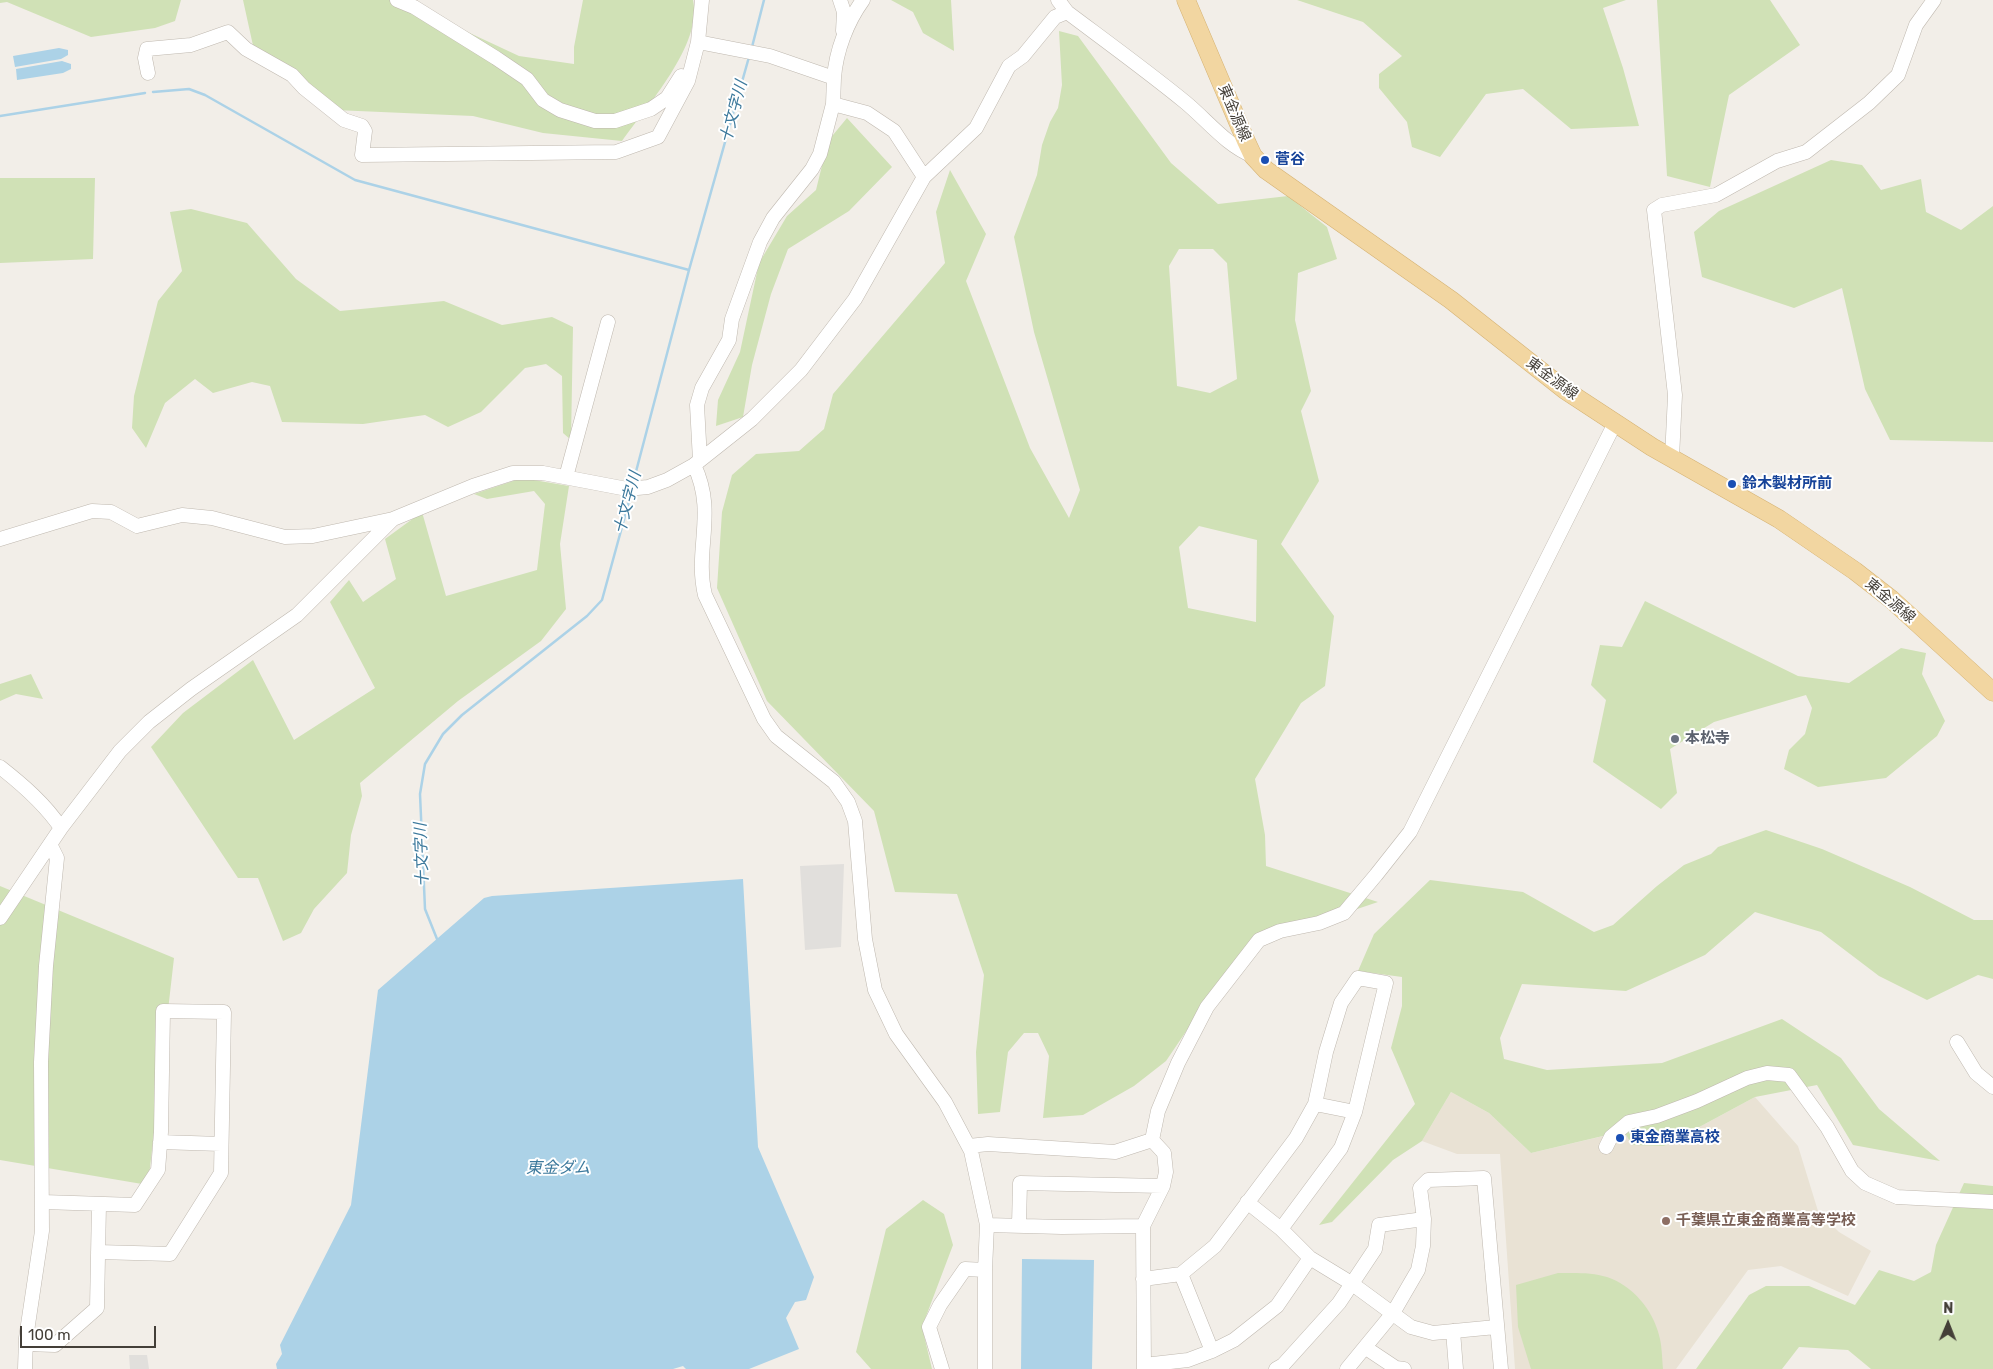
<!DOCTYPE html>
<meta charset="utf-8">
<style>
body{margin:0}
#map{position:relative;width:1993px;height:1369px;overflow:hidden;background:#f2eee8;font-family:Rubik,sans-serif}
canvas{display:block}
.north{position:absolute;left:1923px;top:1299px;width:50px;height:50px;-webkit-text-stroke:4px #fff;paint-order:stroke;rotate:1deg;font-size:14px;font-weight:700;line-height:20px;text-align:center;color:#443f38}
.north::after{content:'';display:block;margin:auto;width:18px;height:22px;background:#443f38;clip-path:polygon(50% 0,100% 100%,50% 72%,0 100%)}
.scale{position:absolute;left:20px;top:1326px;width:136px;height:22px;box-sizing:border-box;border:2px solid #443f38;border-top:0;padding-left:6px;font-size:15px;line-height:18px;white-space:nowrap;color:#443f38;-webkit-text-stroke:4px #fff;paint-order:stroke}
</style>
<div id="map">
<canvas width="1993" height="1369"></canvas>
<div class="north">N</div>
<div class="scale">100 m</div>
</div>
<script>
const ctx = document.querySelector('canvas').getContext('2d');
ctx.lineJoin = 'round';
function fill(path, color) {
  ctx.fillStyle = color;
  ctx.fill(path, 'evenodd');
}
function stroke(path, color, width, dash) {
  ctx.strokeStyle = color;
  ctx.lineWidth = width;
  ctx.lineCap = dash ? 'butt' : 'round';
  ctx.setLineDash(dash || []);
  ctx.stroke(path);
}
function label(font, color, halo, rows, align = 'center') {
  ctx.font = font + ' Rubik,"Noto Sans JP",sans-serif';
  ctx.lineWidth = 4;
  ctx.setLineDash([]);
  ctx.textBaseline = 'middle';
  ctx.strokeStyle = halo;
  ctx.fillStyle = color;
  for (const [text, x, y, turn = 0] of rows) {
    ctx.save();
    ctx.translate(x, y);
    ctx.rotate((+turn || 0) * Math.PI / 180);
    ctx.textAlign = isNaN(turn) ? turn : align;
    if (halo) ctx.strokeText(text, 0, 0);
    ctx.fillText(text, 0, 0);
    ctx.restore();
  }
}
fill(new Path2D(`
 M1451,1092L1489,1113L1531,1153L1625,1131L1664,1146L1755,1097L1798,1146L1818,1211L1839,1232L1871,1251L1848,1296L1781,1266L1748,1270L1676,1369H1515L1500,1154H1457L1422,1141Z`), '#e9e2d4');
fill(new Path2D(`
 M0,0H181L175,21L155,28L91,37L7,2L0,3Z
 M243,0H413L414,7L519,56L574,64V47L583,0H693C703,44 647,106 622,141L543,133L473,116L335,110L254,50Z
 M891,0H951L954,51L923,33L913,12Z
 M1297,0H1626L1603,8L1623,68L1639,126L1571,129L1523,89L1486,94L1440,157L1412,147L1407,122L1379,88V74L1402,56L1363,22Z
 M1657,0H1770L1800,45L1729,95L1710,187L1667,176Z
 M1059,31L1078,36L1171,163L1218,204L1288,196L1327,227L1337,259L1298,273L1295,320L1311,391L1301,411L1319,481L1281,544L1334,616L1325,686L1301,703L1255,779L1265,835L1266,866L1378,902L1247,946L1227,971L1166,1061L1134,1086L1083,1115L1043,1118L1049,1056L1038,1033H1024L1008,1052L1000,1112L978,1114L976,1052L984,975L957,894L895,892L874,811L767,701L717,588L722,512L732,475L756,454L799,451L824,429L833,394L945,263L936,212L950,170L986,234L966,281L1030,448L1069,518L1080,490L1034,332L1014,237L1037,175L1042,145L1050,122L1058,108L1062,85ZM1179,249H1213L1227,263L1237,379L1210,393L1177,386L1169,266ZM1199,526L1257,540L1256,622L1188,608L1179,547Z
 M847,118L892,167L849,211L788,249L771,294L752,365L743,417L716,426L718,400L740,352L759,263L787,216L816,190L828,141Z
 M1831,160L1862,165L1881,190L1921,179L1926,212L1961,230L1993,206V442L1890,440L1865,389L1842,288L1794,308L1702,277L1694,232L1719,211Z
 M0,178H95L93,259L0,263Z
 M191,209L247,223L296,279L340,311L444,301L502,325L552,317L573,327L571,440L563,433L562,376L546,364L525,368L481,412L448,427L425,415L363,424L282,422L270,386L252,382L213,393L195,379L165,403L146,448L132,428L134,396L158,301L182,271L170,212Z
 M522,478L569,486L560,544L566,609L541,641L458,701L360,783L362,796L351,835L347,873L314,909L301,933L283,941L258,878H238L151,747L183,713L253,660L294,740L375,688L330,602L349,580L363,602L396,579L385,539L422,512L446,596L537,570L545,504L534,491L487,499L474,494Z
 M1645,601L1798,676L1849,683L1901,648L1926,653L1922,674L1945,721L1937,736L1886,778L1818,787L1784,769L1789,750L1805,734L1812,708L1806,695L1714,722L1670,749L1677,793L1661,809L1593,762L1606,700L1591,685L1600,645L1622,647Z
 M31,674L43,699L16,694L0,701V684Z
 M1766,830L1822,849L1910,887L1974,920H1993V979L1978,975L1927,1000L1879,976L1821,932L1755,912L1705,955L1626,991L1522,984L1500,1038L1504,1059L1547,1070L1662,1063L1782,1019L1841,1058L1879,1109L1940,1161L1853,1145L1817,1085L1755,1097L1664,1146L1632,1145L1624,1131L1531,1153L1489,1113L1451,1092L1422,1141L1393,1160L1332,1222L1319,1225L1415,1104L1391,1048L1402,1006V977L1358,971L1374,934L1430,880L1523,892L1594,932L1613,925L1657,886L1684,865L1711,854L1718,847Z
 M0,886L174,958L148,1185L0,1160Z
 M1964,1183L1993,1186V1369H1871L1848,1350L1799,1347L1782,1369H1696L1749,1295L1766,1286H1809L1855,1305L1879,1270L1914,1281L1931,1272L1936,1245Z
 M923,1200L944,1214L953,1245L922,1327L932,1369H871L856,1352L886,1229Z
 M1558,1273C1574,1273 1592,1272 1607,1277C1632,1285 1653,1310 1659,1335C1662,1345 1662,1358 1663,1369H1531L1518,1327L1516,1285Z`), '#d0e1b6');
fill(new Path2D(`
 M844,864L841,947L805,950L800,866Z
 M129,1355H147L149,1369H130Z`), '#e1dfdc');
fill(new Path2D(`
 M59,48L68,50V55L61,59L15,67L13,56Z
 M62,61L71,64V69L63,73L17,80L16,69Z
 M743,879L758,1147L814,1277L806,1300L795,1302L786,1318L799,1349L749,1369H686L683,1366L673,1369H277L276,1364L282,1354L280,1345L351,1205L378,990L484,898L492,896Z
 M1022,1259L1094,1260L1092,1369H1021Z`), '#acd2e7');
stroke(new Path2D(`
 M752,47L764,0
 M153,92L189,89L205,95L355,180L689,270
 M0,116L145,93
 M633,483L689,270L749,57
 M437,939L425,909L420,794L425,764L443,734L462,715L587,616L602,600L631,494`), '#acd2e7', 2.5);
const minor = new Path2D(`
 M397,0L414,7L496,58L527,79L543,100L560,110L595,121H615L651,109L667,98L681,76
 M840,0L844,12L843,31
 M1058,0L1067,12C1107,42 1147,71 1185,102C1208,121 1226,145 1253,156
 M698,42L770,56L834,78C836,51 847,22 863,0
 M148,73L145,58L147,49L191,45L228,32L246,49L292,75L304,88L344,120L362,126L365,131L362,155L616,152L658,137L688,81L698,42L702,0
 M833,104L867,113L894,131L924,177
 M1672,458L1675,395L1654,210L1662,205L1716,195L1777,161L1806,152L1869,103L1898,75L1916,25L1934,0
 M700,460L697,405L702,388L729,340L732,319L760,242L773,218L812,169L820,154L833,104L834,78
 M694,465C717,513 694,549 705,595L764,719L776,736L834,782L848,802L855,821L865,939L875,990L896,1034L945,1102L971,1151L987,1225L985,1270V1369
 M566,477L608,322
 M0,539L92,511L111,512L137,526L182,515L212,518L285,537L313,536L393,519L473,486L513,473H543L627,489L648,487L667,480L694,465L752,419L801,370L855,299L924,177L976,128L1009,66L1023,56L1055,17L1067,12
 M0,767C23,785 45,804 61,828
 M0,918L61,828L120,751L149,722L191,689L297,615L393,519
 M1957,1042L1976,1073L1993,1087
 M1315,1104L1355,1112
 M1152,1140L1158,1111L1178,1063L1207,1007L1259,940L1280,931L1319,923L1344,913L1376,875L1410,832L1615,423
 M160,1142L221,1144
 M969,1146L988,1144L1115,1152L1152,1140
 M1606,1147L1611,1137L1629,1122L1657,1116L1697,1101L1747,1078L1767,1073L1789,1075L1827,1127L1852,1171L1865,1183L1897,1197L1993,1202
 M43,1202L135,1205L158,1170L161,1132L163,1011L224,1012L221,1173L170,1254L98,1252
 M1247,1202L1281,1229L1310,1258L1351,1283L1411,1327L1433,1333L1496,1327
 M987,1225L1062,1227L1143,1226
 M1019,1225L1020,1183L1163,1186
 M1181,1274L1212,1351
 M1143,1279L1181,1274L1215,1246L1296,1138L1315,1104L1326,1052L1341,1003L1358,978L1386,983L1355,1112L1341,1148L1281,1229
 M1453,1331L1456,1369
 M26,1344L55,1345L97,1308L99,1204
 M1366,1348L1396,1368L1404,1369
 M1144,1365L1188,1360L1212,1351L1234,1340L1277,1306L1310,1258
 M25,1369L26,1338L42,1231L41,1062L46,966L57,858L50,844
 M942,1369L929,1327L940,1305L965,1269L985,1270
 M1144,1369L1143,1226L1163,1186L1166,1172L1164,1153L1152,1140
 M1276,1369L1283,1365L1339,1303L1375,1249L1379,1225L1424,1219
 M1347,1369L1393,1313L1418,1270L1423,1246L1424,1219L1420,1188L1428,1180L1484,1178L1501,1369`);
const major = new Path2D(`
 M1186,0L1246,141L1253,156L1266,170L1451,300L1565,390L1652,447L1779,519L1855,571L1891,599L1993,692`);
stroke(minor, '#bfb8af', 15);
stroke(major, '#d5b273', 19);
stroke(minor, '#fff', 14);
stroke(major, '#f2d6a1', 18);
for (const [x, y, r, color] of [
 [1265,160,5,"#1a4fb4"],
 [1732,484,5,"#1a4fb4"],
 [1675,739,5,"#6b7280"],
 [1620,1138,5,"#1a4fb4"],
 [1666,1221,5,"#8d6e63"]
]) {
  const dot = new Path2D();
  dot.arc(x, y, r, 0, 2 * Math.PI);
  ctx.fillStyle = color;
  ctx.fill(dot);
  stroke(dot, '#fff', 2);
}
label('15px', '#443f38', '#fff', [
 ["東金源線",1234,113,67],
 ["東金源線",1552,379,36],
 ["東金源線",1890,601,40]
]);
label('bold 15px', '#164399', '#fff', [
 ["菅谷",1275,160],
 ["鈴木製材所前",1742,484],
 ["東金商業高校",1630,1138]
], 'left');
label('bold 15px', '#5b616d', '#fff', [
 ["本松寺",1685,739]
], 'left');
label('bold 15px', '#785e54', '#fff', [
 ["千葉県立東金商業高等学校",1676,1221]
], 'left');
label('italic 16px', '#3c799c', '#fff', [
 ["十文字川",734,112,-75],
 ["十文字川",628,503,-75],
 ["十文字川",422,855,-92],
 ["東金ダム",558,1168]
]);
</script>
